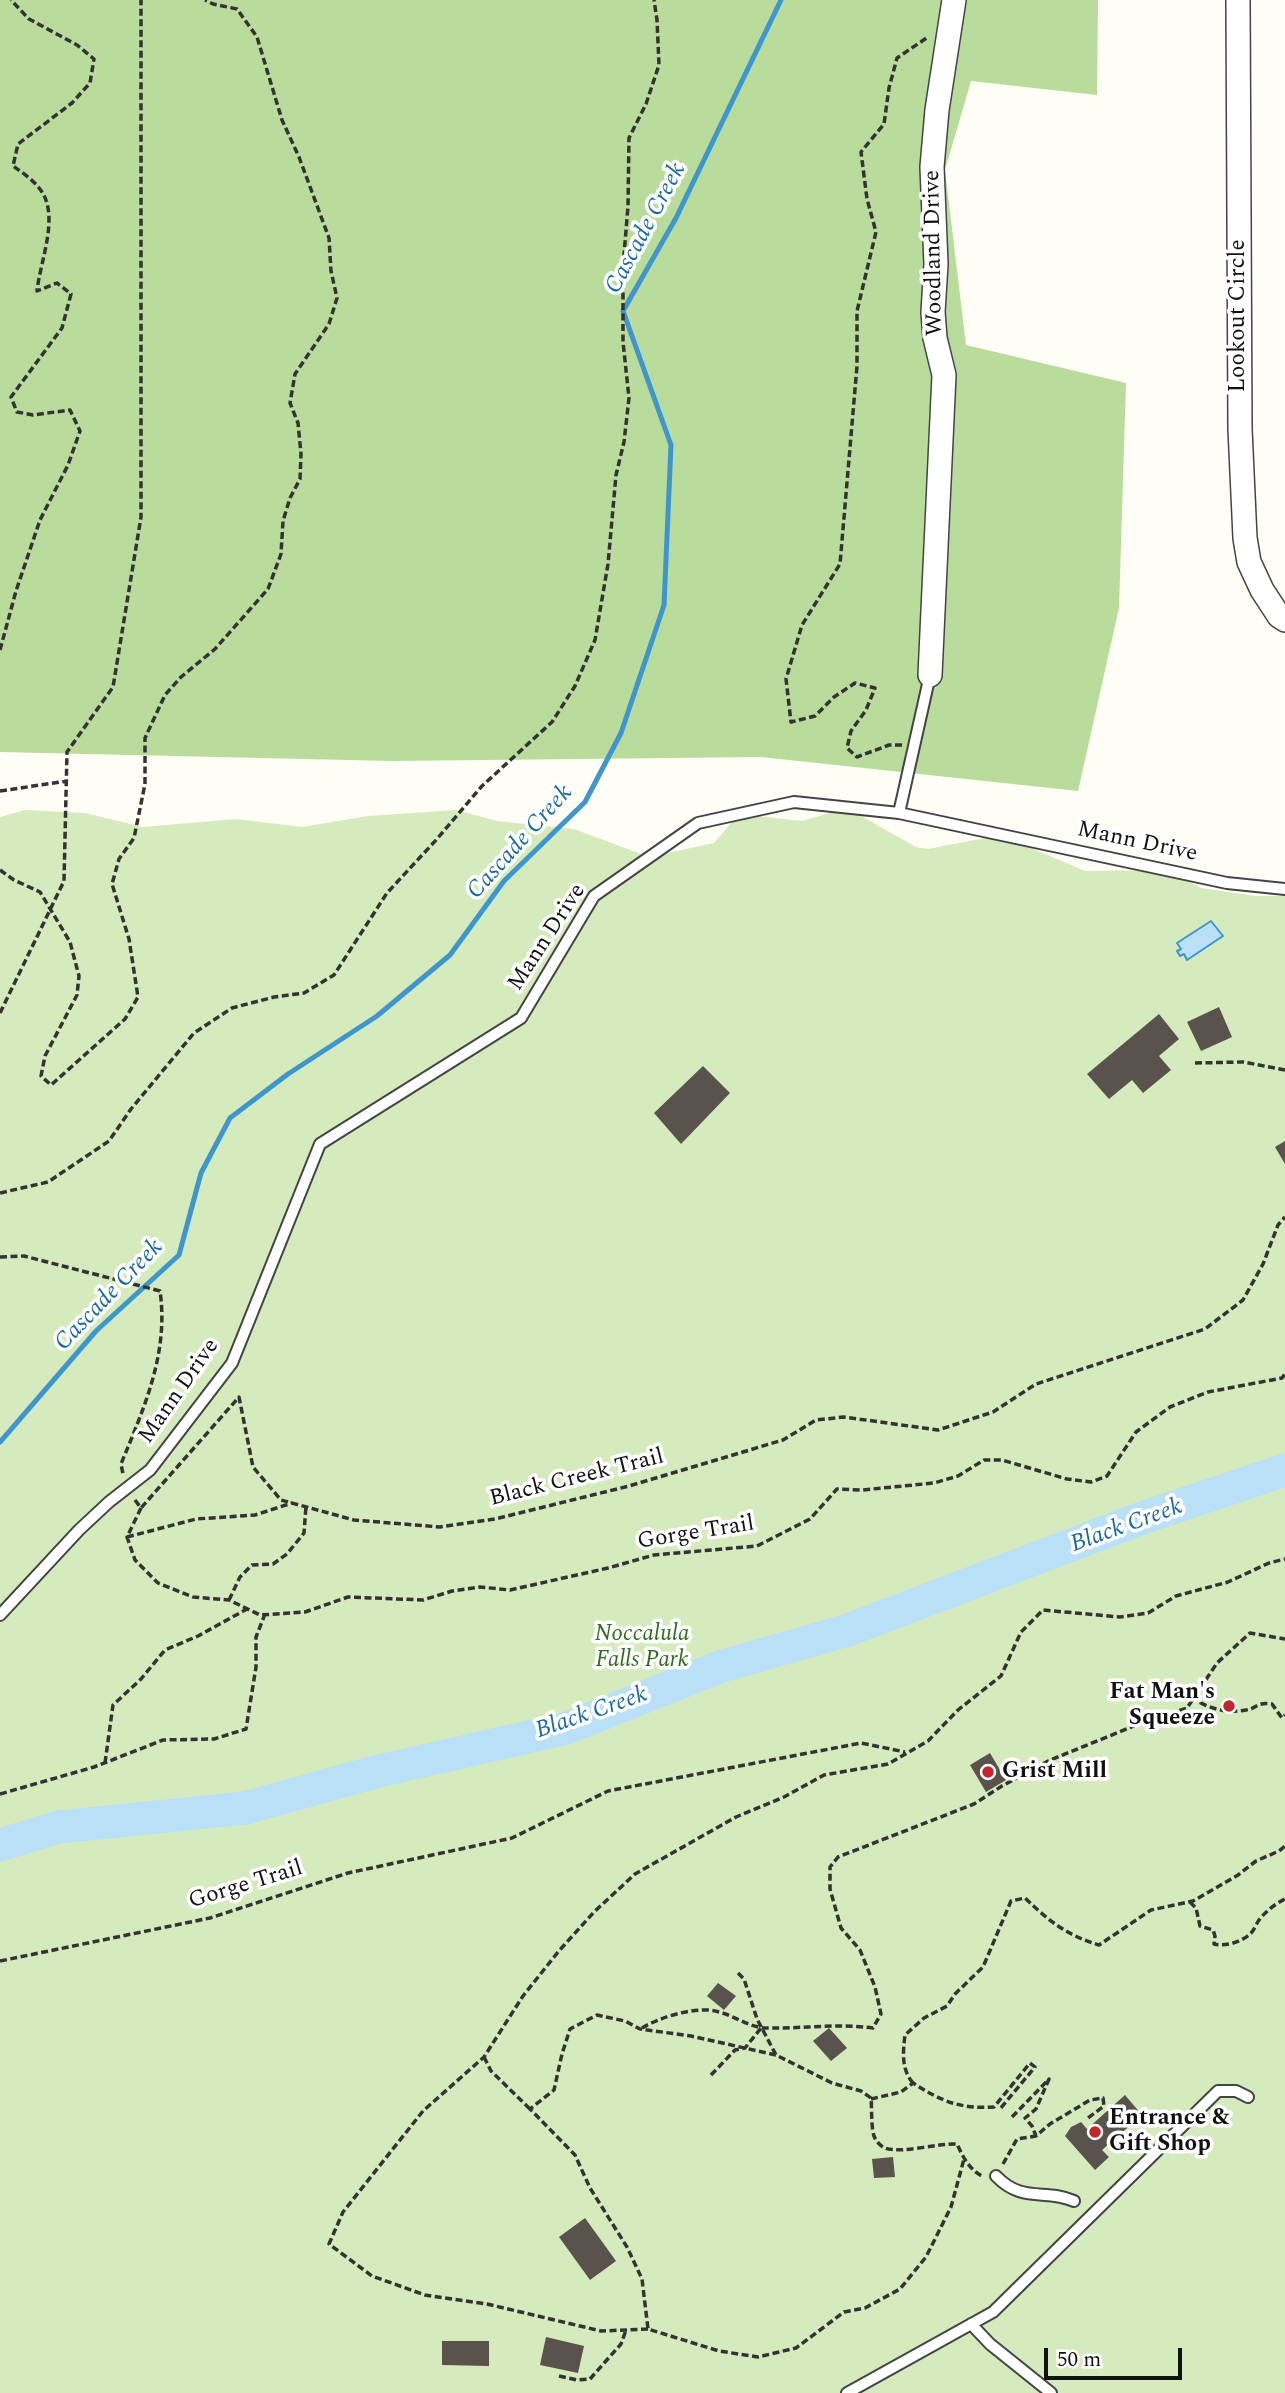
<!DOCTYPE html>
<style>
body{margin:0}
#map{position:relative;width:1285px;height:2393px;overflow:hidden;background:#fffdf5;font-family:Spectral,serif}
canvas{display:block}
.scale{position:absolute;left:1044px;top:2348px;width:138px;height:32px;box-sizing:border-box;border:4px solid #111;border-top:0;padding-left:9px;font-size:21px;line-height:24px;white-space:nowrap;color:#111;-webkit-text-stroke:5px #fff;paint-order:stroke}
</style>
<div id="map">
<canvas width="1285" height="2393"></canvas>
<div class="scale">50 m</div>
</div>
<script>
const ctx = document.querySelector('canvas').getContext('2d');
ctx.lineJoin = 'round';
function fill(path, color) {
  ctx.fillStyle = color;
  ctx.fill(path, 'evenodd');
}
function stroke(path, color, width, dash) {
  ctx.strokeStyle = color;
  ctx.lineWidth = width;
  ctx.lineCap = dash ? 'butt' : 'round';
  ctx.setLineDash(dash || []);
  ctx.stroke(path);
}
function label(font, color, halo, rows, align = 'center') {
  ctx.font = font + ' Spectral,serif';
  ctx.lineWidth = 7;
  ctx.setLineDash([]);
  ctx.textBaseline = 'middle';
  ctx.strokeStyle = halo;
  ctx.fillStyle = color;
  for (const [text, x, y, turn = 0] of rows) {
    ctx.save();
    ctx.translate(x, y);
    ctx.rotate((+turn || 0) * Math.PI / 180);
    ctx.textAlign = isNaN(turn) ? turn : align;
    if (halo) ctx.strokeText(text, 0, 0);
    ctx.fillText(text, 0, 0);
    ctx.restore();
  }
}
fill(new Path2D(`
 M847,808L916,847L928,849L1000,835L1085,871L1167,870L1201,888L1256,896H1285V2393H0V817L25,810L85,813L143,827L236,819L302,827L368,816L456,810L497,821L574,829L649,857L714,843L739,814L802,821Z`), '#d5ebbd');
fill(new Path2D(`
 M0,0H1098L1097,95L971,81L945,170L966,345L1126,383L1119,608L1078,791L761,757L392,761L0,752Z`), '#b9dc9c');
const water = new Path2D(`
 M1211,921L1223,936L1187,960L1184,954L1180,956L1177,951L1181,949L1177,943Z
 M1285,1455V1484L1258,1486L1280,1457Z`);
fill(water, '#b9e0f7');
stroke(water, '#3f96cf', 2);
stroke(new Path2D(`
 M0,1442L96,1331L179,1255L201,1173L230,1118L288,1074L377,1016L450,955L504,881L585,802L621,733L664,605L671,445L623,311L676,218L781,0`), '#3f96cf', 5);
stroke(new Path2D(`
 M0,1845L59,1827L245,1808L375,1772L567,1728L722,1666L848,1630L1142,1518L1285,1470`), '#b9e0f7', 33);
fill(new Path2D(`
 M1219,1007L1232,1037L1201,1051L1187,1022Z
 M1159,1014L1179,1039L1159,1056L1171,1070L1143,1093L1132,1080L1109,1099L1087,1074Z
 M703,1066L730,1093L681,1144L654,1113Z
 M1285,1141V1164L1275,1147Z
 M990,1753L1006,1780L986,1792L970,1765Z
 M718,1983L736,1996L724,2010L707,1996Z
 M829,2028L847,2048L831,2061L813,2041Z
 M1125,2095L1142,2115L1102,2150L1109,2157L1095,2170L1065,2136L1071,2127L1081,2122L1087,2129Z
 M893,2157L895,2177L874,2178L872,2159Z
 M585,2218L616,2261L590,2280L559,2237Z
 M546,2337L584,2346L578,2373L540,2365Z
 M442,2341H489V2366L442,2365Z`), '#5a524d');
const lane = new Path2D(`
 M899,813L930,675
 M0,1615L79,1530L109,1502L150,1470L232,1363L320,1144L521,1018L594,896L698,823L794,802L899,813L1227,883L1285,889
 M996,2176C1023,2204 1045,2188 1074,2201
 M971,2324L990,2344L1051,2393
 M847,2393L993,2312L1218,2091H1236L1248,2097`);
const street = new Path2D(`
 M1238,0L1240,429L1245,538L1249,562L1262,590L1279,616L1285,620
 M930,675L944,375L935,338L933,312L936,264L932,167L937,110L954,0`);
stroke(lane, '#444', 14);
stroke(street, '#444', 26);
stroke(new Path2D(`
 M0,650L16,591L40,520L68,465L80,431L70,410L33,415L17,412L11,397L62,328L71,294L57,283L37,291C40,262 59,218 42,192C35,181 23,173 13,166L18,144L72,103L90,83L94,59L77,45L29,19L11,0
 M902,745H889L857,757L847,748L851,731L866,710L875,688L855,683L834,697L815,716L791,722L786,679L802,625L840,564L857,366V311L876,232L867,199L861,152L884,124L889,88L897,58L928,37
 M0,791L67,781
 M0,870L14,880L40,892L70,942L79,976L77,995L45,1056L41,1076L51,1085L125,1019L138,997L129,939L112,884L119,859L134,838L145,784V738L165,695L181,677L215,649L268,589L281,554L283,521L290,498L300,479L301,454L298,423L290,403L295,374L329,324L337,298L331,271L329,238L299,157L282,120L257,37L237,9L213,4L205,0
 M0,1013L64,881L67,752L113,687L141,517V0
 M1195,1063L1243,1062L1285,1070
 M0,1193L48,1182L109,1141L131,1109L194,1033L232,1008L274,997L304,993L334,975L387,893L437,839L482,786L552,722L575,686L595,640L608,564L616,475L624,442L629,398L623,342V267L628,206L629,138L646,104L659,65L657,20L654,0
 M0,1257L24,1256L160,1291C169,1353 144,1408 121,1464L123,1474
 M135,1500L141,1508L239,1397L253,1467L281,1500L354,1520L440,1527L495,1519L629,1486L783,1440L816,1420L844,1417L938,1430L993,1412L1036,1384L1205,1329L1243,1300L1263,1264L1278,1225L1285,1217
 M141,1508L127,1537L135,1560L158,1583L193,1597L229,1600L260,1615L305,1612L348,1597L423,1600L452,1591L480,1587L510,1590L608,1568L654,1555L757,1546L810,1519L837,1489L862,1490L934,1483L958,1476L984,1460H1002L1067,1479L1091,1482L1107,1476L1136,1432L1170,1407L1208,1392L1282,1378L1285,1374
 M127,1537L196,1519L255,1515L292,1503
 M229,1600L240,1577L252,1565L273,1564L287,1554L304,1533L306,1506
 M1198,1692L1201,1703C1214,1710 1231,1713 1246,1710C1259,1708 1255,1702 1272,1704L1282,1718L1285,1715
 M105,1763L113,1705L141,1679L165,1650L198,1636L247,1609
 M0,1794L94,1767L163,1740L214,1739L246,1729L256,1667V1637L265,1614
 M1190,1902L1196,1908L1200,1926L1213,1930L1215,1936L1214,1944C1225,1947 1241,1942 1250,1934C1254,1931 1256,1924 1259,1920C1266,1911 1275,1904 1285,1899
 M0,1961L210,1918L348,1873L512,1838L608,1791L861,1743L905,1752
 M738,1973L744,1979L757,2019L776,2055L832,2083L861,2091L871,2098C872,2109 871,2127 874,2136C876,2141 880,2146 885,2148C901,2154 938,2143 957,2144C963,2157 970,2171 984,2177
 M642,2028C660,2017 698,2005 719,2012C735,2016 748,2027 765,2028C801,2029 837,2023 873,2028L881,2014L875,1987L860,1950L841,1928L830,1889V1867L838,1857L974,1804L1002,1786L1048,1761L1146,1721L1187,1708L1217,1663L1250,1633L1285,1639
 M776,2055L691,2036L640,2029L625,2021L597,2015L570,2029L562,2054L554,2090L530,2109L575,2155L590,2188L627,2247L642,2279L648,2329L719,2351L758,2357L796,2348L844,2312L865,2308L900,2289L926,2257L951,2207L964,2159
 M484,2057L491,2071L530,2109
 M711,2075L735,2050L745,2048L761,2028
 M913,2083C901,2069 903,2052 905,2035L924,2018L947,2006L955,1994L983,1967L1011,1901L1025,1898C1049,1921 1066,1935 1099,1945L1151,1910L1193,1901L1238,1875L1256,1861L1279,1851L1285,1846
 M871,2099L901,2092L913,2083C941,2101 959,2109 994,2107L1030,2063L1035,2067L1000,2109
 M1012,2117L1049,2079L1036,2109L1025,2118L1032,2126L1036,2136
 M1003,2164L1017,2139L1036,2136L1050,2124L1090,2100L1103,2098L1104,2106L1088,2118
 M648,2329L601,2331L487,2304L425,2295L372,2276L329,2244L343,2212L423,2111L484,2057L523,1996L558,1952L594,1912L635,1874L736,1817L784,1797L824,1775L888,1764L928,1741L958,1710L1001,1676L1021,1632L1043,1610L1120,1617L1148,1613L1176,1596L1228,1582L1269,1563L1285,1559
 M559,2376L577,2380L590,2379L621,2344L626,2330`), '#333', 3.5, [7, 3.5]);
stroke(lane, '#fff', 10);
stroke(street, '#fff', 23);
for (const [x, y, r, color] of [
 [1229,1706,7,"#c4262e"],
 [988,1772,7,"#c4262e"],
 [1095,2132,7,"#c4262e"]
]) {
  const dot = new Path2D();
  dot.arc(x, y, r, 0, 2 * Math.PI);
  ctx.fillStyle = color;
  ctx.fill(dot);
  stroke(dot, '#fff', 2.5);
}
label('23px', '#111', '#fff', [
 ["Woodland Drive",935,253,-91],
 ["Lookout Circle",1239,316,-90],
 ["Mann Drive",1137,843,12],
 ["Mann Drive",548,938,-57],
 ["Mann Drive",180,1392,-55],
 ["Black Creek Trail",577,1479,-14],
 ["Gorge Trail",696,1534,-9],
 ["Gorge Trail",246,1886,-17]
]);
label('italic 23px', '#2f6b1f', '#fff', [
 ["Noccalula",642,1635],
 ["Falls Park",642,1661]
]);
label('bold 23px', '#111', '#fff', [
 ["Fat Man's",1215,1693,"right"],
 ["Squeeze",1215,1719,"right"],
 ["Grist Mill",1002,1772],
 ["Entrance &",1109,2119],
 ["Gift Shop",1109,2145]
], 'left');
label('italic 24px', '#1768a6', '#fff', [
 ["Cascade Creek",647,229,-62],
 ["Cascade Creek",521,843,-48],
 ["Cascade Creek",110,1296,-46],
 ["Black Creek",1127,1527,-20],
 ["Black Creek",592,1714,-19]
]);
</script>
